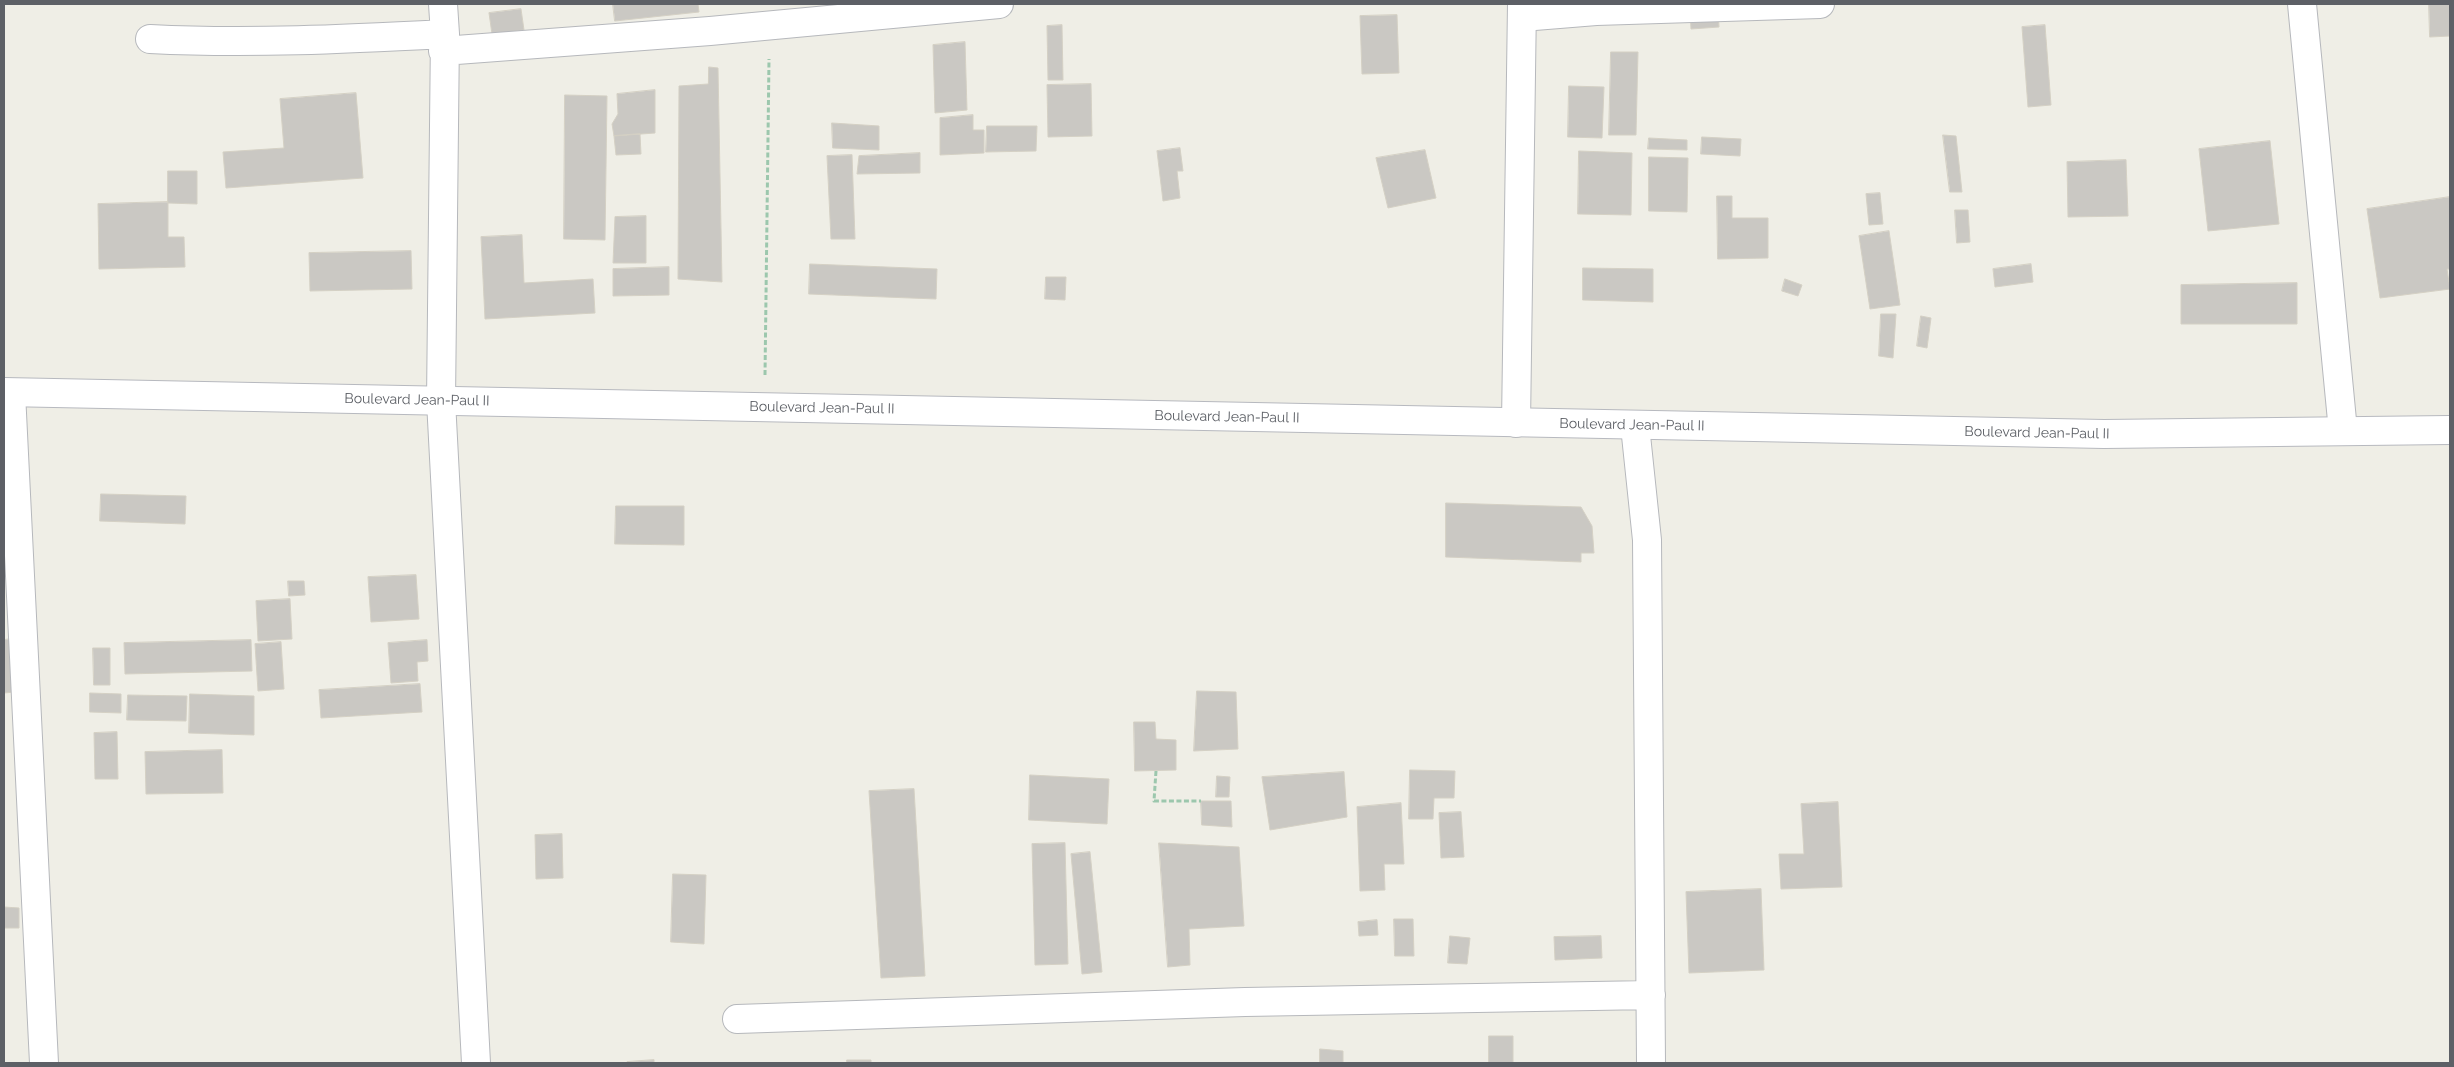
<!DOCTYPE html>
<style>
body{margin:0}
#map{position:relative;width:2454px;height:1067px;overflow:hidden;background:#efeee6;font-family:Raleway,sans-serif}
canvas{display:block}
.frame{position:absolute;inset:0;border:5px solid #5d6066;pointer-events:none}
</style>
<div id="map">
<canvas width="2454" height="1067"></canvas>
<div class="frame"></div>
</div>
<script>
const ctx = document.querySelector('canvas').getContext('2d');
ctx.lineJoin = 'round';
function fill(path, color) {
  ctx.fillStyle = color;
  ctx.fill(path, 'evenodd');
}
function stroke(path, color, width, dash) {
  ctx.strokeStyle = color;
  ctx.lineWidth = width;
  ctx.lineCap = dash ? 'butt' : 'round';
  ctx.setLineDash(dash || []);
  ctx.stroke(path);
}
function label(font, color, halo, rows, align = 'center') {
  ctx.font = font + ' Raleway,sans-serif';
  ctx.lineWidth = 5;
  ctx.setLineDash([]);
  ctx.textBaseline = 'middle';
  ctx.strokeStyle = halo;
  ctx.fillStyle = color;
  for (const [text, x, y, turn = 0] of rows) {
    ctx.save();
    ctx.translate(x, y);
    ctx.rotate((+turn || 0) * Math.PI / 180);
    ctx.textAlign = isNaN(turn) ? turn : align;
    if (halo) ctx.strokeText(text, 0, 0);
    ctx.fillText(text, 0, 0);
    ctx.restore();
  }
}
const building = new Path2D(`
 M613,4H698L699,12L615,21Z
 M2429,4H2450V36L2430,37Z
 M521,9L524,30L492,34L489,13Z
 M1718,9L1719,27L1691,29L1690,11Z
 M1397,15L1399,73L1362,74L1360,16Z
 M1062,25L1063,80H1048L1047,26Z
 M2045,25L2051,105L2028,107L2022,27Z
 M965,42L967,110L935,113L933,45Z
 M1611,52H1638L1636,135H1609Z
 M709,67L718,68L722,282L678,279L679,86L708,84Z
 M1091,84L1092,136L1048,137L1047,85Z
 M1569,86L1604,87L1602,138L1568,137Z
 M655,90V133L614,136L612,124L618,114L617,94Z
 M356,93L363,178L226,188L223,152L284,148L280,99Z
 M565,95L607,96L605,240L564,239Z
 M973,115V130H984V153L940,155V118Z
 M832,123L879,126V150L833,148Z
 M987,126H1037L1036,151L986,152Z
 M640,134L641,154L616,155L614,136Z
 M1943,135L1956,136L1962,192H1950Z
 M1702,137L1741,139L1740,156L1701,154Z
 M1649,138L1687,140V150L1648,149Z
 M2270,141L2279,224L2208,231L2199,149Z
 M1180,148L1183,171H1177L1180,198L1163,201L1157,151Z
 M1425,150L1436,198L1388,208L1376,158Z
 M1579,151L1632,153L1631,215L1578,214Z
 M920,153V173L857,174L859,156Z
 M852,155L855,239H831L827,156Z
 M1649,157L1688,158L1687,212L1649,211Z
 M2126,160L2128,216L2068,217L2067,162Z
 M168,171H197V204L168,203Z
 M1880,193L1883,224L1869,225L1866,194Z
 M1717,196H1732V218H1768V258L1718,259Z
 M2450,197V269H2447L2450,289L2380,298L2367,209Z
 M168,202V237H184L185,267L99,269L98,204Z
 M1955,210H1968L1970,242L1957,243Z
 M646,216V263H613L615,217Z
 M1889,231L1900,305L1870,309L1859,236Z
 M522,235L524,283L593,279L595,313L485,319L481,237Z
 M411,251L412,289L310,291L309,253Z
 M810,264L937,269L936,299L809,294Z
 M2031,264L2033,282L1995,287L1993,269Z
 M669,267V295L613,296V269Z
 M1583,268L1653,269V302L1583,300Z
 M1046,277H1066L1065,300L1045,299Z
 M1785,279L1802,285L1798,296L1782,291Z
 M2297,283V324H2181V285Z
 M1881,314H1896L1893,358L1879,356Z
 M1921,316L1931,318L1927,348L1917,346Z
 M101,494L186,496L185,524L100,521Z
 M1446,503L1581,507L1592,526L1594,553H1581V562L1446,557Z
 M616,506H684V545L615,544Z
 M416,575L419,619L371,622L368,577Z
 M288,581H304L305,595L289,596Z
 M290,599L292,639L258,641L256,601Z
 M12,639L15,692L4,693V640Z
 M251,640L252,671L125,674L124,643Z
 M427,640L428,661L417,662L418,681L391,683L388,643Z
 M281,642L284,689L258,691L255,644Z
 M93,648H110V685H94Z
 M420,684L422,712L321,718L319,690Z
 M1197,691L1236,692L1238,749L1194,751Z
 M90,693L121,694V713L90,712Z
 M190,694L254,696V735L189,733Z
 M128,695L187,696L186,721L127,720Z
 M1134,722H1155L1156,739L1176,740V770L1135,771Z
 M117,732L118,779H95L94,733Z
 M222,750L223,793L146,794L145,752Z
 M1410,770L1455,771L1454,798H1434L1433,819H1409Z
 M1344,772L1347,817L1270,830L1262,777Z
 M1030,775L1109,779L1107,824L1029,820Z
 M1217,776L1230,777L1229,797H1216Z
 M914,789L925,976L881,978L869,791Z
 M1201,801H1231L1232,827L1202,825Z
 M1838,802L1842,887L1781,889L1779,854H1804L1801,804Z
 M1401,803L1404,864H1384L1385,890L1360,891L1357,807Z
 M1461,812L1464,857L1441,858L1439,813Z
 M562,834L563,878L536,879L535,835Z
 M1065,843L1068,964L1035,965L1032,844Z
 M1159,843L1239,847L1244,926L1189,929L1190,965L1168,967Z
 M1090,852L1102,972L1082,974L1071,854Z
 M673,874L706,875L704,944L671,942Z
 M1761,889L1764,970L1689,973L1686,892Z
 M4,907L19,908V928H4Z
 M1394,919H1413L1414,956H1395Z
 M1377,920L1378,935L1359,936L1358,922Z
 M1450,936L1470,938L1467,964L1448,963Z
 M1601,936L1602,958L1555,960L1554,937Z
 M1489,1036H1513V1063H1489Z
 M1320,1049L1343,1051V1063H1320Z
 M654,1060V1063H627V1062Z
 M847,1060H871V1063H847Z`);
fill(building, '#cac8c3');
stroke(building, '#d4d0c4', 1);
const street = new Path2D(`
 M443,4L445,34L441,401L476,1063
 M2302,4L2343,431
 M1522,17L1596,11L1820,4
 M150,39C249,44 347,39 445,34
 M443,51L710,31L999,4
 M11,393L44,1063
 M1516,423L1522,4
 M1635,426L1647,540L1651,1063
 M737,1019L1245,1002L1651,995`);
const secondary = new Path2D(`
 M4,392L2104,434L2450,430`);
stroke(street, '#b6b8bc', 30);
stroke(secondary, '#b7b9bf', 30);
stroke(new Path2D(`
 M765,375L769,59
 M1156,771L1154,801H1201`), '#9cc7ad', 3, [5, 2.5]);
stroke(street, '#fff', 28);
stroke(secondary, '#fff', 28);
label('14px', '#5d6066', '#fff', [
 ["Boulevard Jean-Paul II",417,400,1],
 ["Boulevard Jean-Paul II",822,408,1],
 ["Boulevard Jean-Paul II",1227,417,1],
 ["Boulevard Jean-Paul II",1632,425,1],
 ["Boulevard Jean-Paul II",2037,433,1]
]);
</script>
